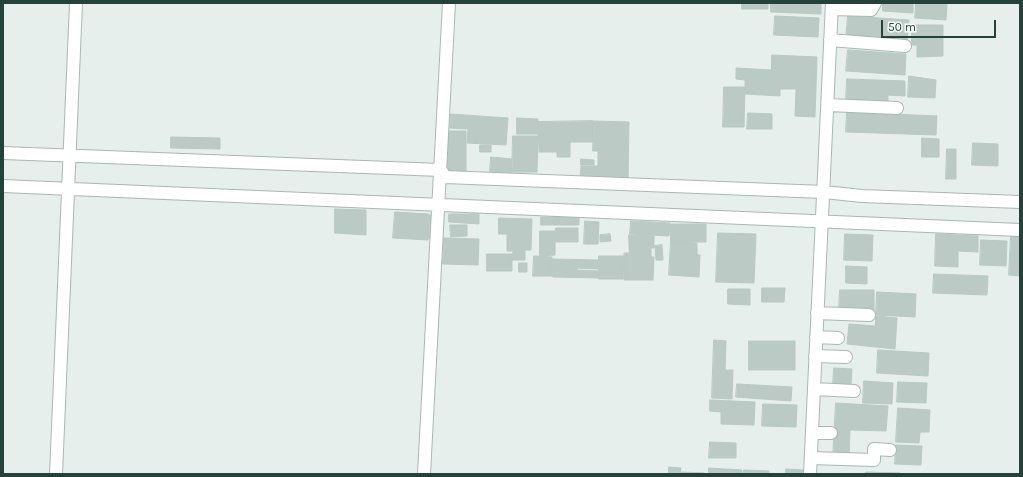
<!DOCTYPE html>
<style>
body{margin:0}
#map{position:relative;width:1023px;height:477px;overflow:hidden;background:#e6efeb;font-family:Karla,sans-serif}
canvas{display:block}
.frame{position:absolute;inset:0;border:4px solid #24423a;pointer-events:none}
.scale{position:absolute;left:881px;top:20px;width:115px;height:18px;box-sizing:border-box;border:2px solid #24423a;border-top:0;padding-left:5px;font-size:12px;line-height:14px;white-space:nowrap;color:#24423a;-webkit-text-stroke:3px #f7fbf9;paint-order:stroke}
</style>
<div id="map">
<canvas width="1023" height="477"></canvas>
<div class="frame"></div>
<div class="scale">50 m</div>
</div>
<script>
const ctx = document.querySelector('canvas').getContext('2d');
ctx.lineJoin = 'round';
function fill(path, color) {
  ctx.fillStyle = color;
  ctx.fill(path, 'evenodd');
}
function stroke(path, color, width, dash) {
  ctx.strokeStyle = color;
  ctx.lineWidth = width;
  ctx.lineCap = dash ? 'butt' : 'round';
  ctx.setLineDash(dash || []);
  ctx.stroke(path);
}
const building = new Path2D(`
 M742,3H768V9H742Z
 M771,3H821V14L771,12Z
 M883,3H913V13L883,11Z
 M916,3H947L946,20L915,18Z
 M775,16L819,18L818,37L774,35Z
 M848,16L909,20L907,43L846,38Z
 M912,25H943V56L917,57V45H912Z
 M848,50L906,54L905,75L846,71Z
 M772,55L817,57L815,117L795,116L796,89H780V96L745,94V80L736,79V68L771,70Z
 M909,76L936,80L935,98L908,97Z
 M847,79L905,81V96L888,95V103L846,101Z
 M724,87H745L744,127H723Z
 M847,112L937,116L936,135L846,132Z
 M748,113L772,114V129H747Z
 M451,114L508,118L506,145L467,143L468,129L450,128Z
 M517,118L538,119V134H517Z
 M593,121V142H570V157H557V152H539L538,122Z
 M594,121L629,122L628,181L580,180L581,166H598V151H593Z
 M446,131H466V173H446Z
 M513,136H538L537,172H512Z
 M171,137L220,138V149L171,148Z
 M922,138L939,139V157H922Z
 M973,143L998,144V166L972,165Z
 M480,145H491V152H480Z
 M947,149H956V179H946Z
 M491,157L512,159L511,174L490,173Z
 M581,159L594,160V165H581Z
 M335,209L366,210V235L335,233Z
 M395,212L429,214L428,240L393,238Z
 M449,214H479V224L449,222Z
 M430,215L436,216L435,238H429Z
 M541,217H579V225H541Z
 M499,218L532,219L531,250H525V260H512L513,251H507V234H499Z
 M585,221L599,222L598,244H584Z
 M631,221L670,223L669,236L630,234Z
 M671,224H706V242H671Z
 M450,225H467V236L451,237Z
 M556,228H578V242H556Z
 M540,231H555V255L540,256Z
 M718,233L756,234L754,283L716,282Z
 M610,234L611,241L600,242V235Z
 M845,234L873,235L872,261L844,260Z
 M936,234L978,236V252L958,251V267L935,266Z
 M629,235L654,236V248H651V257H654L653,280H624V253H629Z
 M1011,236L1020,237V276L1009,275Z
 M444,238L479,239L478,265L443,264Z
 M981,240L1007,241L1006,266L980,265Z
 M671,242L697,243V255H700L699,277L669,275Z
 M662,245L663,260H656L655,246Z
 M487,254H512V271H487Z
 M534,256L552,257V276H533Z
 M599,256H624L623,279H599Z
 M553,259L598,260V269L577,268V270L598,271V278L553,277Z
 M519,263H527V272H519Z
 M846,266L867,267V284L846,283Z
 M934,274L988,276L987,295L933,293Z
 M762,288H785L784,302H762Z
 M728,289H750V305L728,304Z
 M840,290H874V312L839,311Z
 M877,292L916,294L915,317L876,315Z
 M876,316L897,318L895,349L847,344L849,324L875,326Z
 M714,340L726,341L725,370H733L732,399L712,398Z
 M749,341H795V370H749Z
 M878,350L929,353L928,376L877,373Z
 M834,368L852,369L851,386L833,385Z
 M864,381L893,383L892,404L863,403Z
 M898,382L927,383L926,403L897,402Z
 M737,384L792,387L791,401L736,397Z
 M710,400L755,402L754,425L721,424V412L710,411Z
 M836,403L888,406L886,431L850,430L849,458L833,457Z
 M763,404L797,405L796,427L762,426Z
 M898,408L930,410L929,432H920L919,443L896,442Z
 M710,442L736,443V458H709Z
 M896,445L922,446L921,465L895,464Z
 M669,467L681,468L680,474H669Z
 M709,468L742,470V474H709Z
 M786,469L804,470V474H786Z
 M744,470L769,471V474H744Z
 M682,472L705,473V474H681Z
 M866,472L900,473V474H865Z`);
fill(building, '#bbcac4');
stroke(building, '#b8c9c2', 1);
const minor = new Path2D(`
 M832,9L871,10L875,3
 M830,40L905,46
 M828,105L897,108
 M3,153L441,170L445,177L824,192L862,196L1020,202
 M3,186L1020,230
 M817,313L869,315
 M816,337L838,338
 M815,356L846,357
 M814,389L854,391
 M812,433H831
 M811,458L874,460V449L890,450
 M56,474L76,3
 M424,474L449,3
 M810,474L832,3`);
stroke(minor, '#a8b8b2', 14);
stroke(minor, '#fff', 12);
</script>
